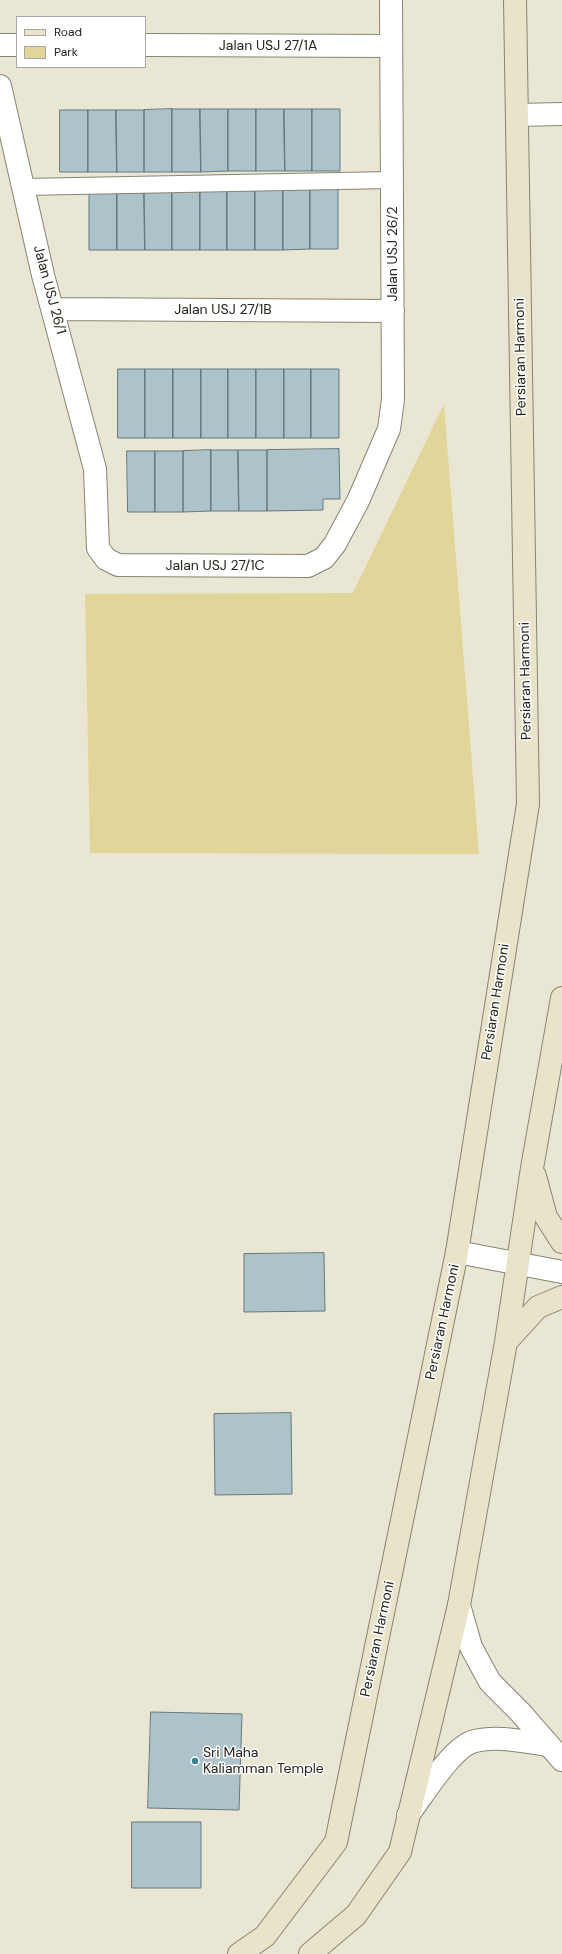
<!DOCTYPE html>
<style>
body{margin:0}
#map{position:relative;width:562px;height:1954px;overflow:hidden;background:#eae6d4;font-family:"DM Sans",sans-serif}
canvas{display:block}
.legend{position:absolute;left:16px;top:16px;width:130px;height:52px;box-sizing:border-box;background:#fff;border:1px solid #a7a7a4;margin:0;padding:5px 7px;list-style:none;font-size:12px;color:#24231c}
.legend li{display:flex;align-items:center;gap:8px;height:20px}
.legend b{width:20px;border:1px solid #a7a7a4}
</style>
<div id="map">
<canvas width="562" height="1954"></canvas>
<ul class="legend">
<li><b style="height:5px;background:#e8e3c9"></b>Road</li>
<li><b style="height:11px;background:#e1d599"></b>Park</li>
</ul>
</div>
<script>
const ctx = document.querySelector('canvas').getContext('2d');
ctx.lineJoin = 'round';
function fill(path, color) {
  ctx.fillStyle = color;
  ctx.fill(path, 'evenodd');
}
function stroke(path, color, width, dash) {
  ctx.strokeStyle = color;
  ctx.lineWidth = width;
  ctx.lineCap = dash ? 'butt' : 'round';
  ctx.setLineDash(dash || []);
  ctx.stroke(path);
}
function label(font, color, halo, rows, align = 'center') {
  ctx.font = font + ' "DM Sans",sans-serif';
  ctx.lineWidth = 3;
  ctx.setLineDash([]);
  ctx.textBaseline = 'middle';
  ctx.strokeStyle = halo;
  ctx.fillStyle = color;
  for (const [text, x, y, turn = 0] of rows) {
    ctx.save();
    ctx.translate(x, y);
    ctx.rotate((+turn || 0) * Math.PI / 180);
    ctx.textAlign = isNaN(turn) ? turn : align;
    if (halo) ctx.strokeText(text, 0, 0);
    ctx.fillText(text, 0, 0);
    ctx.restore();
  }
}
fill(new Path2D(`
 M444,404L479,854L90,853L85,594L353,593Z`), '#e1d599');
const building = new Path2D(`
 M172,109V172H144V110Z
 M172,109H200L201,172H172Z
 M200,109H228V171L201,172Z
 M228,109H256V171H228Z
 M256,109H284L285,171H256Z
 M284,109H312V171H285Z
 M312,109H340V171H312Z
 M60,110H88V172H60Z
 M88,110H116L117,172H88Z
 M116,110H144V172H117Z
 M117,188V250H89V189Z
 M117,188H144L145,250H117Z
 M144,188H172V250H145Z
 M172,188H200V250H172Z
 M200,188H227V250H200Z
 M227,188H255V250H227Z
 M255,188H283V250H255Z
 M283,188H310V249L283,250Z
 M310,188H338V249H310Z
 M118,369H145V438H118Z
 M145,369H173V438H145Z
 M173,369H201V438H173Z
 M201,369H228V438H201Z
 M228,369H256V438H228Z
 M256,369H284V438H256Z
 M284,369H311V438H284Z
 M311,369H339V438H311Z
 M339,449L340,499H323V510L267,511V450Z
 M211,450V511L183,512V451Z
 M211,450H238L239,511H211Z
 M238,450H267V511H239Z
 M127,451H155V512H128Z
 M155,451H183V512H155Z
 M324,1253L325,1311L244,1312V1254Z
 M291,1413L292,1494L215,1495L214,1414Z
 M151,1712L242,1714L239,1810L148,1808Z
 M132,1822H201V1888H132Z`);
fill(building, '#adc2c9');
stroke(building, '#64787e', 1);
const service = new Path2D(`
 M23,187L392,180`);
const minor = new Path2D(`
 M0,45H17
 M145,45L391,46
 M0,86L43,275L95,469L98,548L106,559L118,565L308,566L324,558L335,544L358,501L389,429L393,399L391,0
 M517,115L562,114
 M53,309L393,311
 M457,1252L562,1272
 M459,1605L471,1647L490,1682L520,1712L562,1760
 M408,1815C423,1796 452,1746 475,1741C498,1735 525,1742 548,1745`);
const secondary = new Path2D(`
 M535,1176L546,1217L562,1242
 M506,1342L538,1307L562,1297
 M239,1954L265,1936L336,1842L457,1252L528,804L515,0
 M310,1954L356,1915L400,1852L459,1605L506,1342L532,1168L562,998`);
stroke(service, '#878473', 18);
stroke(minor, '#878473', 24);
stroke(secondary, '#878473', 24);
stroke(service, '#fff', 16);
stroke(minor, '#fff', 22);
stroke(secondary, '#e8e3c9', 22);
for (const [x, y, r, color] of [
 [195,1761,4,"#3f7f93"]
]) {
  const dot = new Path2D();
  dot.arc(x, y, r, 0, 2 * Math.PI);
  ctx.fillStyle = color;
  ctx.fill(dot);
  stroke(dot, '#fff', 1.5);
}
label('14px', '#24231c', '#fff', [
 ["Jalan USJ 27/1A",268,46],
 ["Jalan USJ 26/2",393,254,-90],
 ["Jalan USJ 26/1",49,290,75],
 ["Jalan USJ 27/1B",223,310],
 ["Persiaran Harmoni",521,357,-91],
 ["Jalan USJ 27/1C",215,566],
 ["Persiaran Harmoni",526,681,-91],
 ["Persiaran Harmoni",496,1002,-81],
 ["Persiaran Harmoni",443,1322,-78],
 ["Persiaran Harmoni",378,1639,-78]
]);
label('14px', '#24231c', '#fff', [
 ["Sri Maha",203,1753],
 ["Kaliamman Temple",203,1769]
], 'left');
</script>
